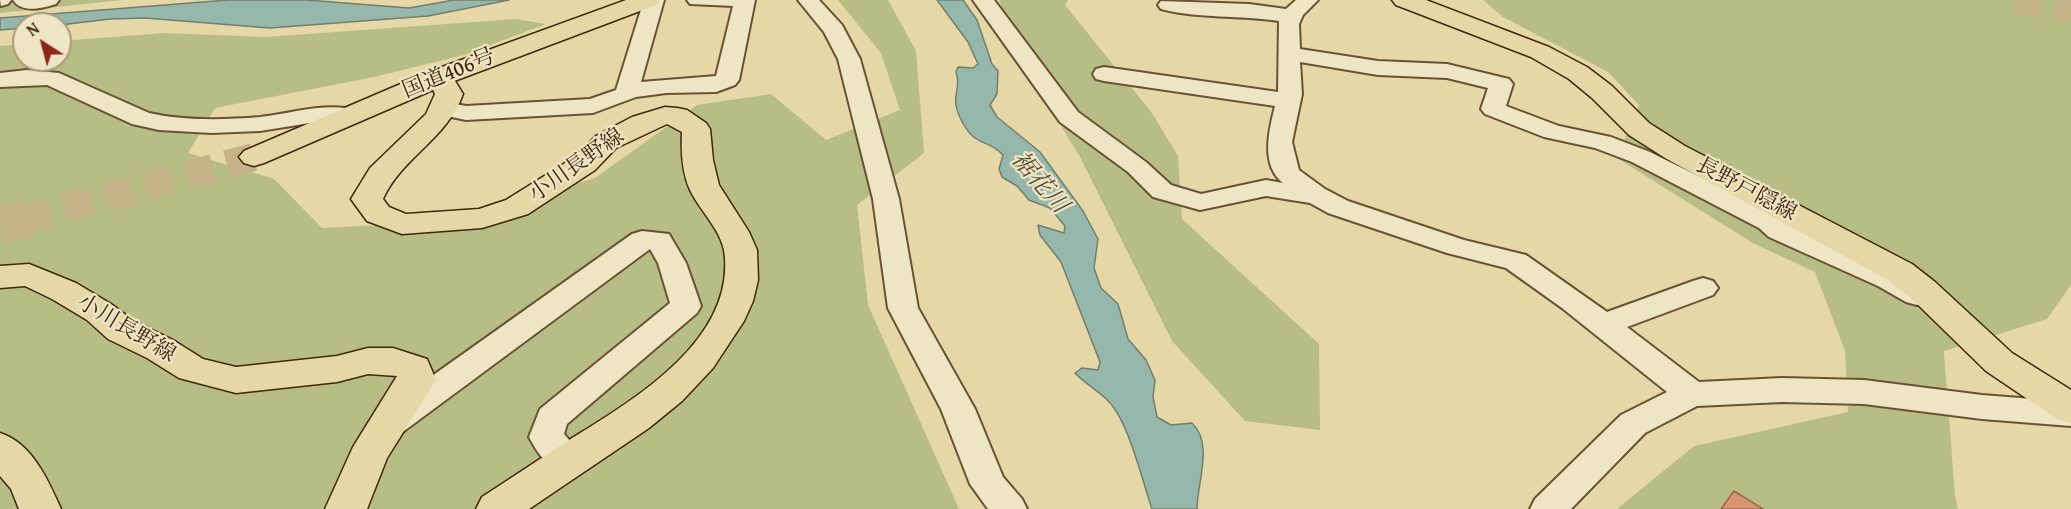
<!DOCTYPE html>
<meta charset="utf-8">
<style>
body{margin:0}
#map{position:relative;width:2071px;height:509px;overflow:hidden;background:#e5d7a6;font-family:"Gentium Book Plus",serif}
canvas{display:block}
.north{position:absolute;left:12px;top:12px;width:60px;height:60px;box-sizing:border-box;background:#eee5c5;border:2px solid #a9997c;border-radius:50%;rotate:324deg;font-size:16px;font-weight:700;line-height:24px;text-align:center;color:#41260e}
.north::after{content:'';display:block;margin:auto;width:21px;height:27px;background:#8f2418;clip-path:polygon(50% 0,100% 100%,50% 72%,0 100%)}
</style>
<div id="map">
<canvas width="2071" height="509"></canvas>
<div class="north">N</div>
</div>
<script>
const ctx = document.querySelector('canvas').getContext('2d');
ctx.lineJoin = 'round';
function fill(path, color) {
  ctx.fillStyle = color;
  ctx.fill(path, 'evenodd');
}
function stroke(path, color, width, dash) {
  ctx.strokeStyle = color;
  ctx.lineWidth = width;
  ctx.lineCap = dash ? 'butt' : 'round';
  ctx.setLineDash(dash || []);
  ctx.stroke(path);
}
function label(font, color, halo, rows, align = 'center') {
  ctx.font = font + ' "Gentium Book Plus","Noto Serif JP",serif';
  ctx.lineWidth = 4.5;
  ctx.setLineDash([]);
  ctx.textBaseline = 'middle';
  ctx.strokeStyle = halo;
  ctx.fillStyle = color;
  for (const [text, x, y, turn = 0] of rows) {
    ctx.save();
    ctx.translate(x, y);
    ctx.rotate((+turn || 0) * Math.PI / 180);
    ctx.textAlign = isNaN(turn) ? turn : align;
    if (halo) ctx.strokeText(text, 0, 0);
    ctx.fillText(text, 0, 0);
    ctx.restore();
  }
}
fill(new Path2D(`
 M0,0H123L0,13Z
 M838,0H888L916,51L924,153L857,205L868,305L959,509H0V46L24,44V60H60V41L165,33L265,37L516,19L546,24L464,55L374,77L215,108L188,153L274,179L322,228L453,221L595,178L697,105L771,94L826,140L900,110L881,53Z
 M999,0H1068L1065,5L1152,113L1178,156L1182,219L1319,344L1320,430L1245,421L1172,341L1080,157L1021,60Z
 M1483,0H2071V285L2047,319L1944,351L1955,496L1958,509H1617L1694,446L1848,412L1845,351L1815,272L1753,243L1617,158L1639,105L1608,72L1503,17Z`), '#b7be85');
const water = new Path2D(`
 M228,0H307L409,8L454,0H509L428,16L270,28L145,18L110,19L60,25L24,24V28L0,30V18Z
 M937,0H963L977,20L992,64L998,71L997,94L990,105L997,117L1040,152L1083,211L1098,239L1094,268L1101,288L1118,304L1128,339L1146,360L1155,380L1153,397L1157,417L1171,425L1192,423C1214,444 1197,483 1197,509H1152C1143,482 1131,434 1116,411C1106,394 1088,387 1075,373L1082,368L1098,370L1100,362L1061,262L1040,235L1038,225L1064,233L1065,226L1050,208L1029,200L1017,186L1002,177L999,169L1003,155C990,142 987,146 975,138C967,133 957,114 956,105C954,93 961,84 956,72L958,67L973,68L978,64L968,42Z`);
fill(water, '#96b8ac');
stroke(water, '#747e6d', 1.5);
const building = new Path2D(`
 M1734,491L1763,509H1721Z`);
fill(building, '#d99470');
stroke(building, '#98684e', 1.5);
stroke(new Path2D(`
 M2013,0L2071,7
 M24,219L254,157`), '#c4b488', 28, [28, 14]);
stroke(new Path2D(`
 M0,226L30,218`), '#c4b488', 37, [37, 18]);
const minor = new Path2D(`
 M0,0H11L8,4L1,6Z
 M13,0H59L56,4C43,8 22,14 13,0Z
 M644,0H664L641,82L716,76L733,6L690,4L687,0H755L739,80L735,85L716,92L666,93L636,97L593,113L466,120L437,114L433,109L437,104L445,102L466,106L590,99L616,90Z
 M798,0H819L842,25L860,59L899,199L918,308L975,409L1003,477L1022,499L1027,509H988L970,484L941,409L888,308L873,199L838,59L824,32Z
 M973,0H994L1078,112L1146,162L1171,185L1201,194L1266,180L1283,183C1260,165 1269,130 1275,106L1104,81L1096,79L1093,74L1096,69L1104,67L1278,92L1279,21C1240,15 1199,19 1161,9L1158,5L1161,1L1249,4L1286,9L1296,0H1318L1303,15L1299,24L1300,49L1378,61L1447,64L1509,79L1513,84L1506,106L1559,126L1611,137L1650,152L1779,216L1789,225C1816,237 1920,276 1932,295L1928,302L1917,305L1906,302L1878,286L1769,237L1759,228L1632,162L1595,148L1544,137L1485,114L1481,109L1488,88L1447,78L1378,75L1300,62L1302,94L1292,142L1299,170L1325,189L1348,201L1464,240L1526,255L1607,312L1693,281L1703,278L1713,281L1718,288L1713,295L1627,327L1699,382L1782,378L1864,380L1982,395L2071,402V426L1982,419L1864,404L1782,402L1697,406L1645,433L1571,509H1530L1535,499L1621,415L1667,392L1562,308L1506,268L1447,253L1328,213L1310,203L1266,196L1200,210L1153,197L1128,172L1060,122Z
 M27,70L59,73L149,113C184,121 225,120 260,117C293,113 325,102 358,110L361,115L358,120L349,122L329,120L260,131L211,133L159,130L132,124L47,85L0,87V73Z
 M642,231L669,234L686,263L701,306L697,313L567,424L564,434L580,452L585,461L580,470C555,479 540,458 529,437L540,409L670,303L658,263L650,249L404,431L392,435L380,431L375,422L380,413L632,234Z`);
const major = new Path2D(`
 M1392,0H1426L1549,47L1587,67L1612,86L1649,123L1685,146L1912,264L1935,282L2012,353L2071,390V423L2057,419L1986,371L1911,298L1888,280L1665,158L1629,135L1592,98L1569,79L1531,57L1396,5Z
 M440,69L449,71L463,94C447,139 402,157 383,199L389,207L406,214L479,209L506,200L573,158L596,136L632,117L665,107L677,108L687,110L706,123L710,129L713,160L719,185L749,232L757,250L758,280L753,301L744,321L713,368L682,401L649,428L529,509H476L482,497C510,479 538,460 566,442C628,403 731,345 725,258C724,232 701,213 690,190C682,173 681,151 682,132L667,124L616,148L595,170L528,214L482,228L402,234L367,221L351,199L370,168L426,114L435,94L427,77L431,71Z
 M29,264L76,283L111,304L134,321L173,340L203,359L236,367L337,356L368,348H393L427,359L436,380L387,458L367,509H325L353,447L397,376L368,374L337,382L236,393L179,378L147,358L108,339L87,320L52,299L25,286L0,288V266Z
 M0,433C32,443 48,480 61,509H19L11,489L0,476Z`);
const highway = new Path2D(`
 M626,0H660L656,5L449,83L264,163L254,166L244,163L239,157L244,151L431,71Z`);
stroke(minor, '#6a5234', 4);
stroke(major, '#41260e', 3);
stroke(highway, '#41260e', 3);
fill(minor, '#eee5c5');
fill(major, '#e5d7a6');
fill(highway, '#e5d7a6');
label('22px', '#41260e', '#eee5c5', [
 ["国道406号",449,74,-22],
 ["小川長野線",577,166,-35],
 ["長野戸隠線",1746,190,28],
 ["小川長野線",126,329,31]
]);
label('italic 24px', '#564a36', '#eee5c5', [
 ["裾花川",1039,183,49]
]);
</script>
